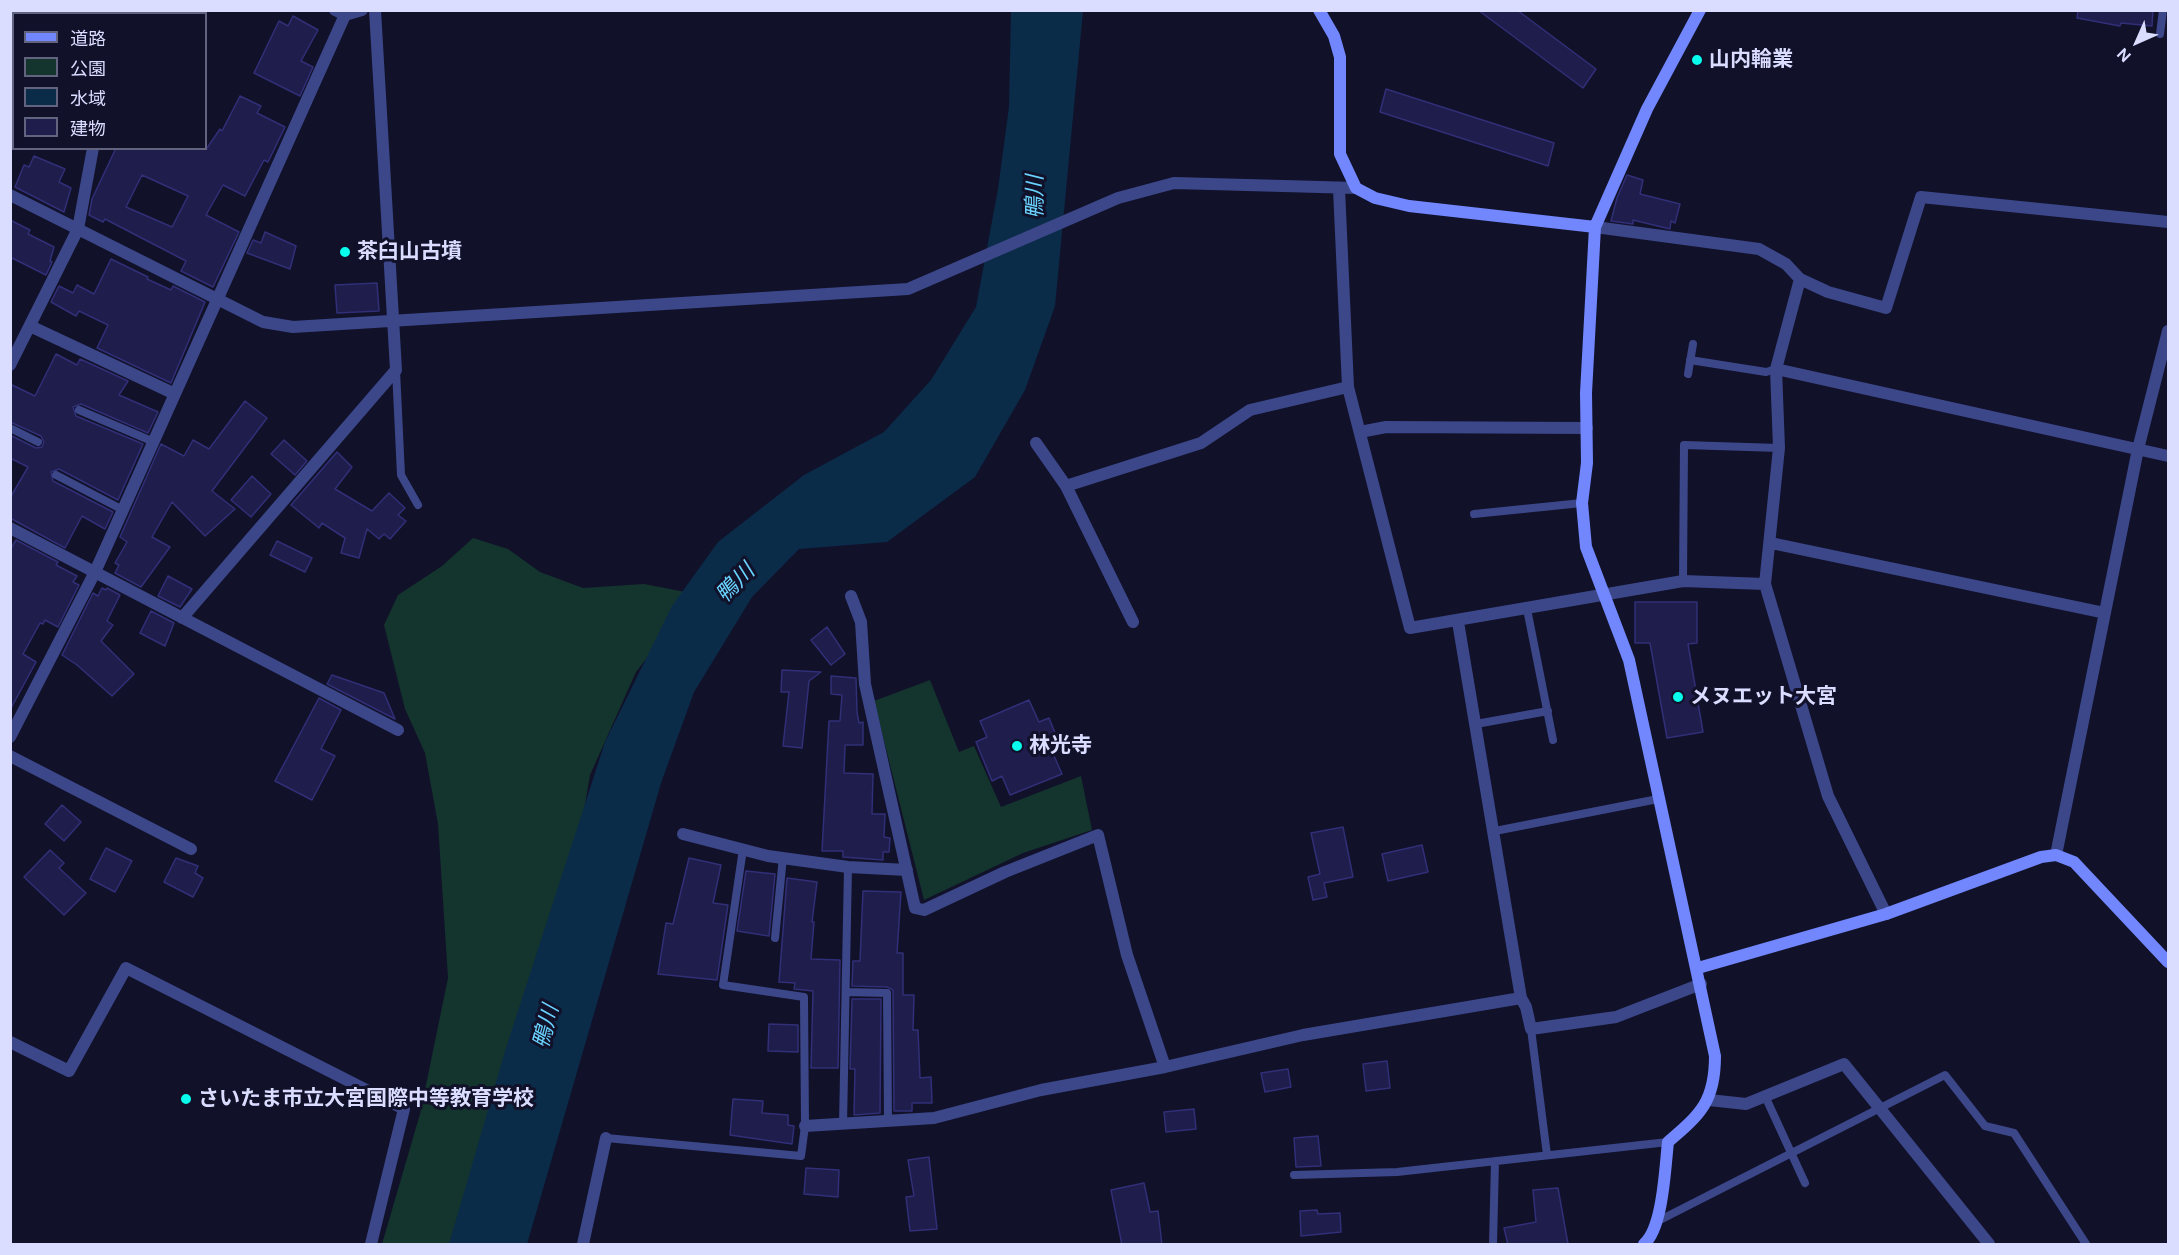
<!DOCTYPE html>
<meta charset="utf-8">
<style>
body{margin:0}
#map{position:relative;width:2179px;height:1255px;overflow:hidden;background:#11112a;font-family:"DM Sans","Noto Sans JP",sans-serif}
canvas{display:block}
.frame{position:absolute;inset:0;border:12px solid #daddff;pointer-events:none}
.legend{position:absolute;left:12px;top:12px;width:195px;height:138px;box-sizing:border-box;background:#11112a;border:2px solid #61637f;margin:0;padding:8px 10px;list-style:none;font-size:18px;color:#daddff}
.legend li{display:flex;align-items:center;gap:12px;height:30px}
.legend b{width:30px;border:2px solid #61637f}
.north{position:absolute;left:2107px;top:12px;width:60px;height:60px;-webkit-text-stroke:4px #11112a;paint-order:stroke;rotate:225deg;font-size:16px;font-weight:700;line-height:24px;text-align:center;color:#daddff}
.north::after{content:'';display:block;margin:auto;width:21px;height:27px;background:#daddff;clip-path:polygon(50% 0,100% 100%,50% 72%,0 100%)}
</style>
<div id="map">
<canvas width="2179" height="1255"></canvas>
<div class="frame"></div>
<ul class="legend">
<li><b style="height:8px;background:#7287fe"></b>道路</li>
<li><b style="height:16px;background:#14342e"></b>公園</li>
<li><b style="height:16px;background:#0b2c49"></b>水域</li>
<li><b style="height:16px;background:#1f1d4b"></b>建物</li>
</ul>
<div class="north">N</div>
</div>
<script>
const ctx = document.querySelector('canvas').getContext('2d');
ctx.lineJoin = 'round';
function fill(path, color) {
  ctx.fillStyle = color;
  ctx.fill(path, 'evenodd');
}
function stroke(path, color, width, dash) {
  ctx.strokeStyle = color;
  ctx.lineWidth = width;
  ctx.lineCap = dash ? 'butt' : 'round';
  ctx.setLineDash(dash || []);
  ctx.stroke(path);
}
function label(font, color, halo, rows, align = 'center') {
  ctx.font = font + ' "DM Sans","Noto Sans JP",sans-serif';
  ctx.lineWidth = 6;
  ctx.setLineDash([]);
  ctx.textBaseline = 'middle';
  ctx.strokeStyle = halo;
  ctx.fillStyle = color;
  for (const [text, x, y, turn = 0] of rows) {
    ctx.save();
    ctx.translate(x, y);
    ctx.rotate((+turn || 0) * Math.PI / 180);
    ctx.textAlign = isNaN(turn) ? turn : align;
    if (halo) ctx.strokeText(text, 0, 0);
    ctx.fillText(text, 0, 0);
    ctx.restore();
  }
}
fill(new Path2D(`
 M473,538L508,549L540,572L583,588L644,584L696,594L636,672L590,775L579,840L466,1244H382L420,1114L448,978L438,824L425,753L405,709L384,625L398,595L442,566Z
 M930,680L959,752L974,746L1001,807L1081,776L1092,830L1023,853L924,900L874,701Z`), '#14342e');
fill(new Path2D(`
 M1011,11H1083L1055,306L1025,390L975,477L887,542L799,549L752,597L694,692L661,783L527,1244H449L506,1048L605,742L672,606L718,542L804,475L884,432L931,380L976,307L998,189L1009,107Z`), '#0b2c49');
const building = new Path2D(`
 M1478,10H1517L1596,69L1583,88Z
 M2078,10H2153L2152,26L2121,23L2120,26L2077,18Z
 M293,16L318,30L301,61L313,67L300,96L254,73L279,21L288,26Z
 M1386,89L1554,143L1548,166L1380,112Z
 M240,96L261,106L257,113L285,127L268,162L264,160L245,196L223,185L206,215L239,232L213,287L181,271L186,261L105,219L103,222L89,215L92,199L116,148H207L220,129L222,131ZM142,175L188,196L172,227L126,207Z
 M34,156L65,169L59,182L71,188L64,212L15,187L24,165L29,167Z
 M1627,175L1643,180L1640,194L1680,204L1675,223L1671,221L1670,229L1633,220V224L1611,221L1617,198Z
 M10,220L30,230L28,234L54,247L50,261L52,262L46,275L10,257Z
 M265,232L296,246L290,269L247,253L253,240L261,243Z
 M111,259L148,277L147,279L171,290L173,286L205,302L171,383L97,348L108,325L79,311L76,316L51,302L59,286L73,293L77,285L94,294Z
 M377,283L379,311L337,313L335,285Z
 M56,354L77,365L80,359L128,381L119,395L158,412L148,433L81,404L73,407L76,416L143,444L118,500L59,469L51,472L53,481L113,512L105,529L82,516L65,548L10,518V498L28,467L10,458V435L36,448L42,447L44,442L41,436L10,422V384L35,396Z
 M245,401L267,418L212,491L235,509L205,536L172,502L152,537L170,547L141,587L115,573L119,565L115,563L127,542L120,537L161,444L184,456L193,440L209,449Z
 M284,440L307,461L295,475L271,454Z
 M337,452L352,467L335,489L372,511L389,493L405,508L398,515L406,521L390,539L384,534L379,539L367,529L359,558L341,553L345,538L322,523L319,528L291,505Z
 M252,476L271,494L251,517L231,500Z
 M16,540L58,562L56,565L77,576L73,582L79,585L58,627L45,620L43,624L40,623L23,654L36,662L10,710V550Z
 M277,541L312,558L305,572L270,555Z
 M168,576L192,589L180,607L158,596Z
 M102,588L106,590L107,588L120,595L107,621L113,625L101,641L134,674L112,696L77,665L62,655L93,593L98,596Z
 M1635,602H1697V643L1688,644L1703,732L1667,738L1650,643H1635Z
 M151,611L174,623L165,646L140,633Z
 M827,627L845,654L831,665L811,640Z
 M782,670L821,672L809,681L802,748L783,746L789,692H781Z
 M332,675L384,693L395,719L327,684Z
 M831,676L856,678L857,712L859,723L863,722V745H845L844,773L873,774L872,814H885L884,837L890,838L889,852H883V860L843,857V851H822L829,721H840L842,695L831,694Z
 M319,698L341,710L321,749L335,756L312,800L275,781Z
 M1029,700L1039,722L1049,718L1060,745L1051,749L1062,774L1010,795L1002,776L992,781L976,742L987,737L980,721Z
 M62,805L81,822L64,841L45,824Z
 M1343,827L1353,877L1324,883L1327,897L1313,900L1308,877L1320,874L1311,833Z
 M1422,845L1428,872L1388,881L1382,854Z
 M106,848L132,861L115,892L90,879Z
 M50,850L64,863L59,868L86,893L64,915L24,877Z
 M176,858L198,866L195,873L203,878L193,897L164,882Z
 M689,858L721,865L713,903L728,905L717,980L658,974L666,923L673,924Z
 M746,871L775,874L769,936L737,931Z
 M787,878L817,882L812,922H814L811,959L840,960L838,1068H811L813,991L794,989L795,983L779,982Z
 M863,891L901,892L897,953H903V995H914L913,1030H918L920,1078L931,1077L932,1103H912V1111H894L893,990L887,987L852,986L853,961H860Z
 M852,999H881L880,1113L854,1115L855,1069H850Z
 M769,1024L798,1025V1052L768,1051Z
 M1387,1061L1390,1088L1366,1091L1363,1064Z
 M1288,1069L1291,1087L1265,1092L1261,1073Z
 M733,1099L763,1101L762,1113L788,1115V1125L794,1126L792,1144L730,1135Z
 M1194,1109L1196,1129L1166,1132L1164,1112Z
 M1318,1136L1321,1166L1296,1167L1294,1138Z
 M929,1157L937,1229L910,1231L906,1197L914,1196L908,1160Z
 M806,1168L839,1170L838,1197L804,1194Z
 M1144,1183L1150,1212L1158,1211L1162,1245H1122L1111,1190Z
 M1558,1188L1568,1244L1508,1245L1504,1228L1536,1222L1533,1190Z
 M1317,1210L1318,1214L1340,1213L1341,1232L1301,1236L1300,1211Z`);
fill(building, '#1f1d4b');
stroke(building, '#312f77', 1.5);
stroke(new Path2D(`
 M2160,34L2163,10
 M1690,360L1766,372L1776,369
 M396,370L401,475L418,505
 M1688,374L1693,344
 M79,410L154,442
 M10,428L38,442
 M56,475L123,510
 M1474,514L1582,503
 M1683,581L1684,445L1779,448
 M1527,609L1553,740
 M1476,724L1548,711
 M1495,831L1658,799
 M775,938L783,857
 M846,992L887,993L888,1121
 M1531,1029L1547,1155
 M1765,1096L1805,1183
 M843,1125L848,867
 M606,1138L801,1156L805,1126L804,997L723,985L743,849
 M1294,1175L1397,1172L1668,1142
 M1656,1222L1945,1075L1985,1126L2014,1133L2086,1244
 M1493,1244L1495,1161`), '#3c4789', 8);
stroke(new Path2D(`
 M335,10L345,15L362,10
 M122,14L123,10
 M1339,189L1348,387L1410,628L1683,581L1765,584L1779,448L1776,369L1800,279
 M10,195L263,322L293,327L908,289L1118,198L1174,183L1356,188
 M1595,227L1759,249L1786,264L1800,279L1828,292L1886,308L1921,197L2168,222
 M30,326L175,394
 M10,365L78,229L93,148
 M1776,369L2168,456
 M1360,432L1386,427L1587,428
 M1036,443L1066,486L1133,622
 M1066,486L1201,443L1250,410L1348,387
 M10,528L398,730
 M1771,543L2105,613
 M1765,584L1828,796L1886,914
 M851,596L861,622L865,684L915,908L924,910L1005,872L1098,835L1127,955L1165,1067
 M182,618L396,370L375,10
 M1458,622L1521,998L1526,1007L1531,1029L1616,1017L1701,984
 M10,737L95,572L345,15
 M10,756L191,849
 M683,834L768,856L848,867L907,870
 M2056,855L2138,449L2168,331
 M10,1042L69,1071L126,968L404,1109L371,1244
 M1709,1100L1746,1104L1844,1064L1989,1244
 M805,1126L934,1118L1041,1090L1165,1067L1303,1035L1521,998
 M583,1244L606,1138`), '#3c4789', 12);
stroke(new Path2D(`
 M1319,10L1334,36L1340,57V154L1356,188L1375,198L1409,206L1595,227
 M1698,968L1886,914L2041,857L2056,855L2074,862L2168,962
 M1644,1244C1663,1228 1665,1168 1668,1142C1701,1114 1715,1101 1715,1056L1629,660L1586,547L1582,503L1587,463L1586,393L1595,227L1647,109L1700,10`), '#7287fe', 12);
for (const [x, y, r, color] of [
 [1697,60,6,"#08fdec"],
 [345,252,6,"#08fdec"],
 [1678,697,6,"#08fdec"],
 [1017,746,6,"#08fdec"],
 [186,1099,6,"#08fdec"]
]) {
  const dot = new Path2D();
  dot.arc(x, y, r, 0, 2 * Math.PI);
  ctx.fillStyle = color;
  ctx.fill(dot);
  stroke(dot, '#11112a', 2);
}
label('bold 21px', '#daddff', '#11112a', [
 ["山内輪業",1709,60],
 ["茶臼山古墳",357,252],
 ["メヌエット大宮",1690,697],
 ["林光寺",1029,746],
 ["さいたま市立大宮国際中等教育学校",198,1099]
], 'left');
label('italic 22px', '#69d3fe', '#11112a', [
 ["鴨川",1036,197,-90],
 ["鴨川",736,584,-46],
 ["鴨川",547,1027,-75]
]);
</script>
